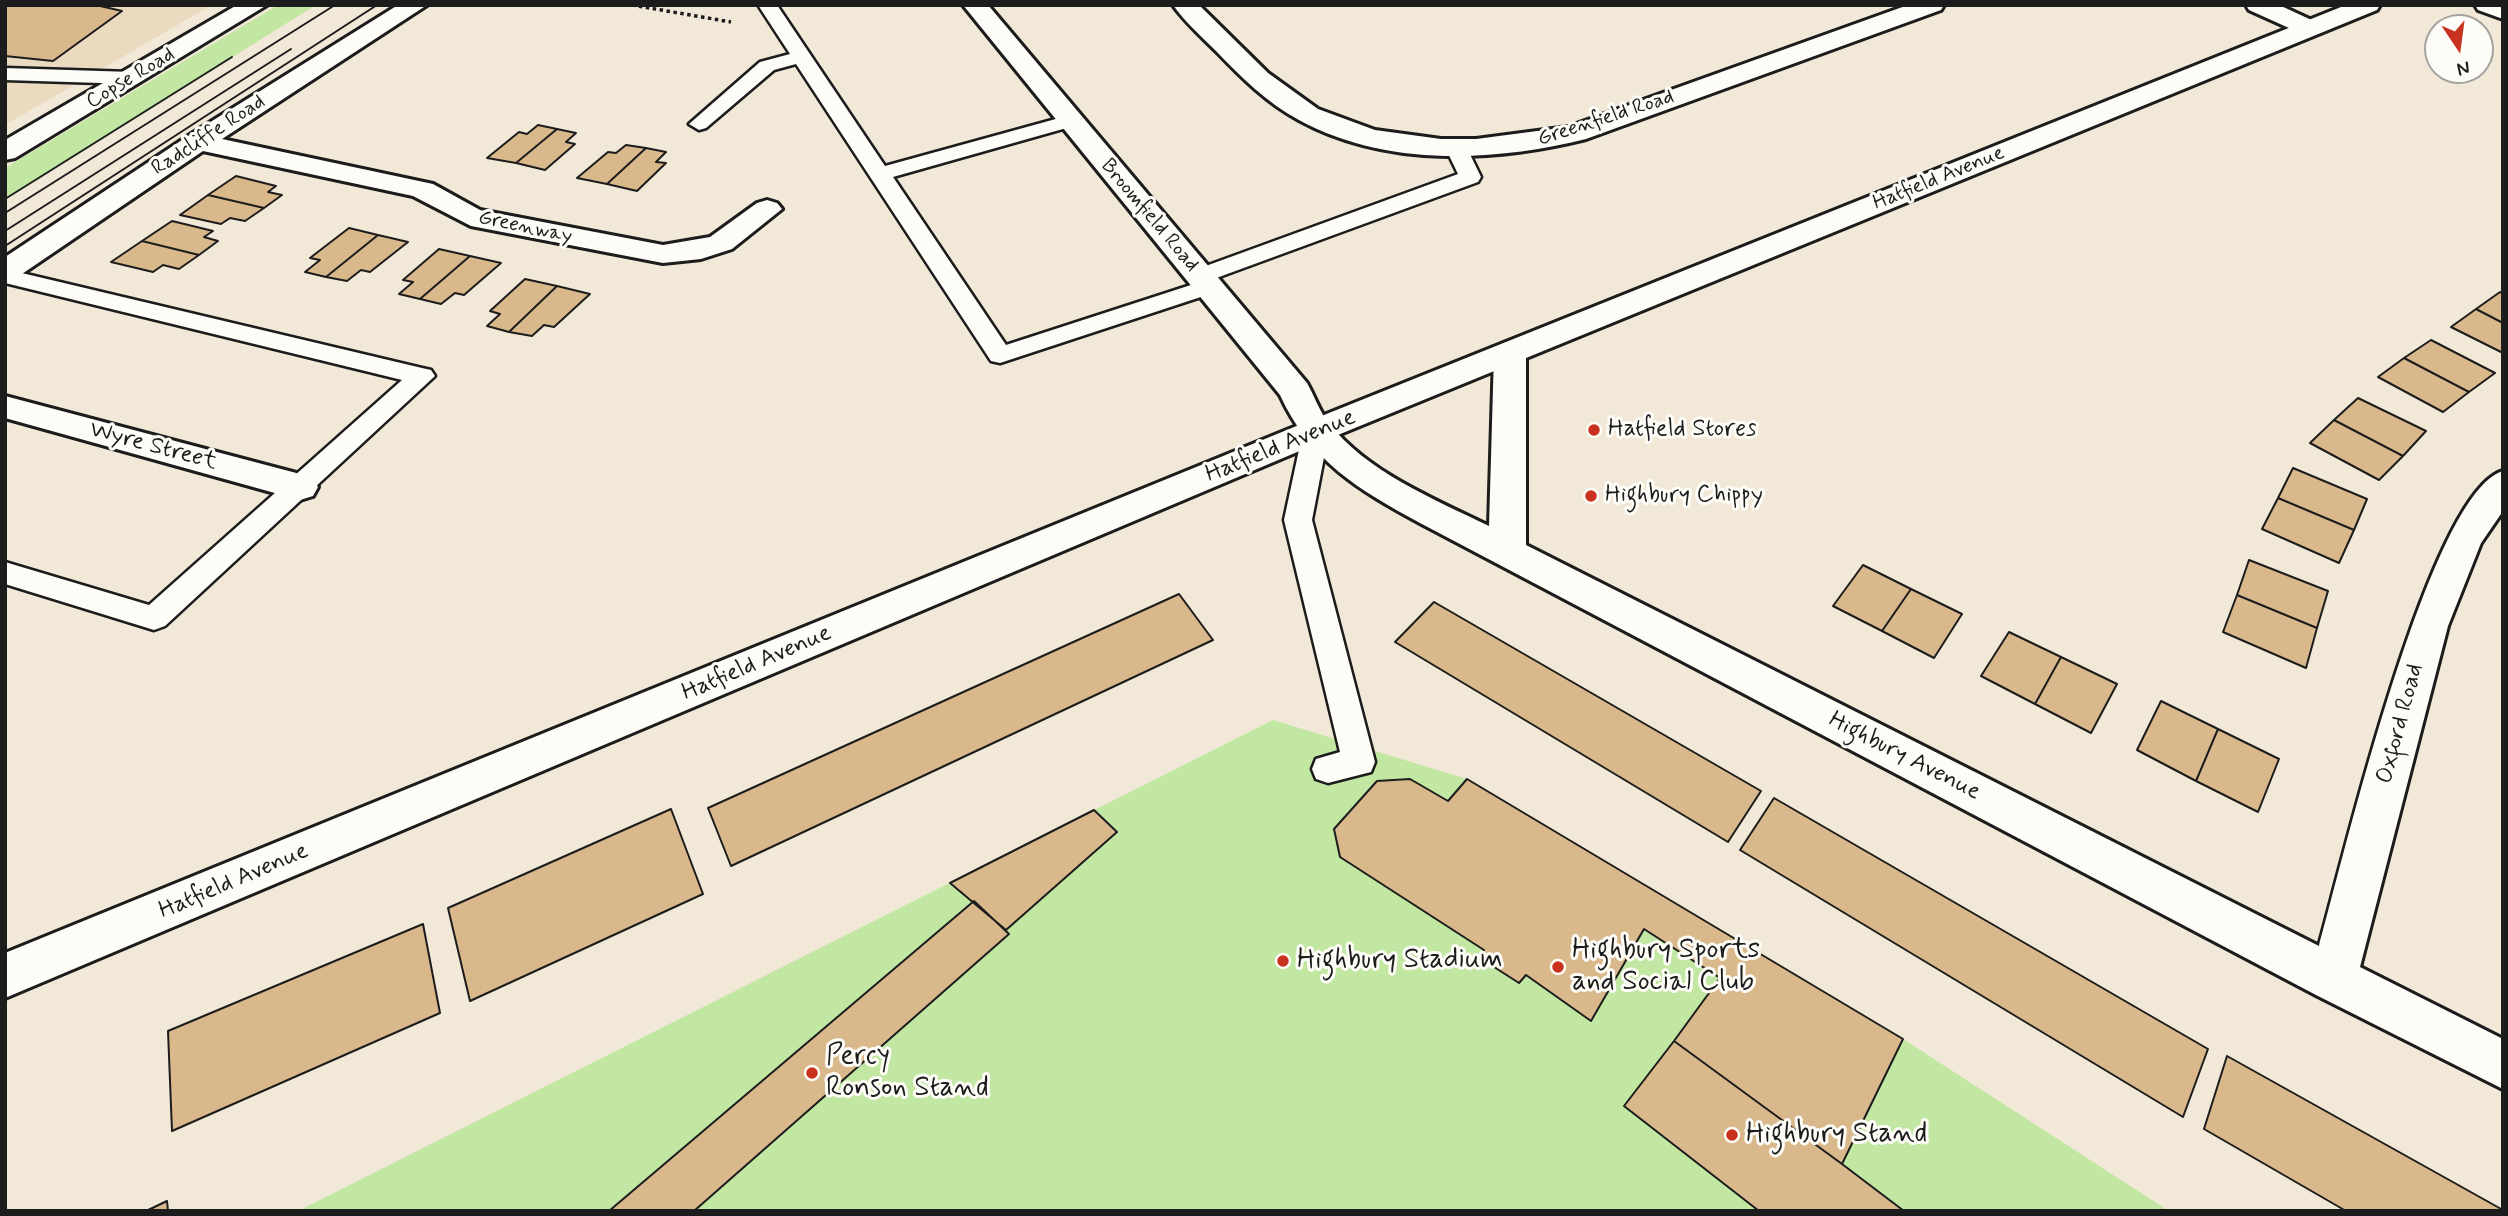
<!DOCTYPE html>
<style>
body{margin:0}
#map{position:relative;width:2508px;height:1216px;overflow:hidden;background:#f2e8d7;font-family:Mynerve,sans-serif}
canvas{display:block}
.frame{position:absolute;inset:0;border:7px solid #1c1c1c;pointer-events:none}
.north{position:absolute;left:2424px;top:14px;width:70px;height:70px;box-sizing:border-box;background:#fdfcf7;border:2px solid #a3a29f;border-radius:50%;rotate:167deg;font-size:19px;font-weight:700;line-height:28px;text-align:center;color:#1c1c1c}
.north::after{content:'';display:block;margin:auto;width:24px;height:32px;background:#c8321e;clip-path:polygon(50% 0,100% 100%,50% 72%,0 100%)}
</style>
<div id="map">
<canvas width="2508" height="1216"></canvas>
<div class="frame"></div>
<div class="north">N</div>
</div>
<script>
const ctx = document.querySelector('canvas').getContext('2d');
ctx.lineJoin = 'round';
function fill(path, color) {
  ctx.fillStyle = color;
  ctx.fill(path, 'evenodd');
}
function stroke(path, color, width, dash) {
  ctx.strokeStyle = color;
  ctx.lineWidth = width;
  ctx.lineCap = dash ? 'butt' : 'round';
  ctx.setLineDash(dash || []);
  ctx.stroke(path);
}
function label(font, color, halo, rows, align = 'center') {
  ctx.font = font + ' Mynerve,sans-serif';
  ctx.lineWidth = 6;
  ctx.setLineDash([]);
  ctx.textBaseline = 'middle';
  ctx.strokeStyle = halo;
  ctx.fillStyle = color;
  for (const [text, x, y, turn = 0] of rows) {
    ctx.save();
    ctx.translate(x, y);
    ctx.rotate((+turn || 0) * Math.PI / 180);
    ctx.textAlign = isNaN(turn) ? turn : align;
    if (halo) ctx.strokeText(text, 0, 0);
    ctx.fillText(text, 0, 0);
    ctx.restore();
  }
}
fill(new Path2D(`
 M5,5H212L5,125Z`), '#eadac0');
fill(new Path2D(`
 M278,5H316L5,199V168Z
 M1273,720L1467,779L1903,1039L2169,1211H298Z`), '#c1e7a2');
const building = new Path2D(`
 M5,5H96L122,11L53,61L5,56Z
 M538,125L557,129L516,163L487,158L519,132L527,134Z
 M557,129L576,133L566,142L575,144L545,170L516,163Z
 M626,145L646,148L607,184L577,178L608,152L616,153Z
 M646,148L666,152L656,162L666,163L637,191L607,184Z
 M236,176L276,186L268,192L282,195L264,208L208,195Z
 M208,195L264,208L245,221L230,218L221,224L180,215Z
 M172,221L213,231L204,237L218,241L199,255L142,241Z
 M349,228L378,235L326,277L305,272L320,260L310,258Z
 M378,235L408,242L370,272L361,270L347,281L326,277Z
 M142,241L199,255L179,269L163,265L153,272L111,262Z
 M439,249L470,256L420,299L399,294L413,282L403,280Z
 M470,256L501,263L464,295L455,293L441,304L420,299Z
 M525,279L557,286L509,332L487,326L500,314L490,311Z
 M557,286L590,294L554,327L544,325L532,336L509,332Z
 M2500,292L2503,294V323L2476,309Z
 M2476,309L2503,323V353L2451,327Z
 M2431,340L2495,373L2469,392L2404,358Z
 M2404,358L2469,392L2443,412L2378,377Z
 M2358,398L2426,431L2403,456L2334,420Z
 M2334,420L2403,456L2379,480L2310,443Z
 M2293,468L2367,499L2354,530L2278,498Z
 M2278,498L2354,530L2339,563L2262,529Z
 M2249,560L2328,591L2317,628L2237,595Z
 M1863,565L1911,589L1882,631L1833,606Z
 M1911,589L1962,614L1934,658L1882,631Z
 M1179,594L1213,640L731,866L708,808Z
 M2237,595L2317,628L2306,668L2223,632Z
 M1434,602L1761,791L1728,842L1395,642Z
 M2009,632L2061,657L2035,704L1981,676Z
 M2061,657L2117,684L2091,733L2035,704Z
 M2161,701L2218,729L2196,781L2137,750Z
 M2218,729L2279,759L2258,812L2196,781Z
 M1410,779L1448,801L1467,779L1903,1039L1842,1164L1674,1041L1720,978L1644,929L1591,1021L1526,975L1519,983L1480,958L1484,950L1340,857L1334,829L1377,781Z
 M1774,798L2208,1049L2183,1117L1740,850Z
 M671,809L703,894L470,1001L448,908Z
 M1094,810L1117,832L1006,930L950,883Z
 M974,901L1009,934L694,1211H609Z
 M423,924L440,1013L172,1131L168,1031Z
 M1674,1041L1842,1164L1904,1211H1759L1624,1106Z
 M2227,1056L2503,1210V1211H2346L2204,1129Z
 M167,1201L168,1211H146Z`);
fill(building, '#d9b88c');
stroke(building, '#1c1c1c', 2);
const service = new Path2D(`
 M758,5H777L885,166L1063,117H1077L1080,121L1077,125L893,177L1006,345L1197,283L1188,276L1192,271L1458,174L1445,147L1448,142H1464L1481,177L1478,182L1211,280L1220,287L1216,292L1000,363L991,361L796,64L774,70L706,128L699,130L689,124L760,62L790,54Z
 M5,68L132,72L142,78L132,84L5,80Z
 M5,269L422,368L431,370L435,376L165,626L154,630L5,584V562L149,605L402,380L5,283Z
 M1316,422L1325,425L1329,431L1312,520L1375,762L1371,772L1328,783L1316,779L1312,769L1316,759L1340,752L1284,520L1303,431L1307,425Z`);
const minor = new Path2D(`
 M398,5H427L222,139L433,184L480,210L663,245L710,237L757,203L767,200L777,203L782,209L732,249L701,259L663,263L471,226L413,196L203,151L16,278L5,280V257L188,136Z
 M963,5H988L1307,383C1314,395 1319,410 1327,421C1366,472 1434,499 1489,526L1494,354L1499,347L1510,344L1521,347L1526,354V545L2319,946C2342,865 2429,492 2503,471V511L2481,543L2448,626L2360,967L2503,1039V1089L2316,995L1420,523C1359,490 1310,461 1280,395Z
 M1173,5H1199L1268,73L1318,109L1375,130L1441,139H1476L1568,127L1908,5H1944L1941,10L1586,139C1493,162 1385,167 1299,120C1267,103 1241,77 1217,52C1202,37 1185,22 1173,5Z
 M2246,5H2279L2318,23L2321,28L2318,33H2300L2249,10Z
 M2475,5H2503V19L2478,10Z
 M5,396L300,474L313,478L318,487L313,496L300,500L5,418Z`);
const tertiary = new Path2D(`
 M237,5H267L15,158L5,160V140Z
 M2346,5H2380L2377,10L1328,439L5,998V953L1304,423Z`);
stroke(service, '#1c1c1c', 5);
stroke(minor, '#1c1c1c', 6);
stroke(tertiary, '#1c1c1c', 6);
stroke(new Path2D(`
 M632,5L731,22`), '#1c1c1c', 3.5, [3.5, 3.5]);
fill(service, '#fdfcf7');
fill(minor, '#fdfcf7');
fill(tertiary, '#fdfcf7');
stroke(new Path2D(`
 M5,199L232,57
 M5,213L335,5
 M5,231L291,49
 M5,246L377,5`), '#1c1c1c', 2);
for (const [x, y, r, color] of [
 [1594,430,7,"#c8321e"],
 [1591,496,7,"#c8321e"],
 [1283,961,7,"#c8321e"],
 [1558,967,7,"#c8321e"],
 [812,1073,7,"#c8321e"],
 [1732,1135,7,"#c8321e"]
]) {
  const dot = new Path2D();
  dot.arc(x, y, r, 0, 2 * Math.PI);
  ctx.fillStyle = color;
  ctx.fill(dot);
  stroke(dot, '#fdfcf7', 2.5);
}
label('21px', '#1c1c1c', '#fdfcf7', [
 ["Copse Road",131,79,-31],
 ["Greenfield Road",1606,119,-18],
 ["Radcliffe Road",209,136,-33],
 ["Hatfield Avenue",1939,179,-22],
 ["Broomfield Road",1149,216,50],
 ["Greenway",525,228,12]
]);
label('24px', '#1c1c1c', '#fdfcf7', [
 ["Hatfield Stores",1608,430],
 ["Highbury Chippy",1605,496]
], 'left');
label('24px', '#1c1c1c', '#fdfcf7', [
 ["Wyre Street",153,447,15],
 ["Hatfield Avenue",1281,447,-22],
 ["Hatfield Avenue",757,664,-23],
 ["Oxford Road",2401,724,-75],
 ["Highbury Avenue",1904,757,27],
 ["Hatfield Avenue",234,882,-23]
]);
label('28px', '#1c1c1c', '#fdfcf7', [
 ["Highbury Sports",1572,951],
 ["and Social Club",1572,983],
 ["Highbury Stadium",1297,961],
 ["Percy",826,1057],
 ["Ronson Stand",826,1089],
 ["Highbury Stand",1746,1135]
], 'left');
</script>
